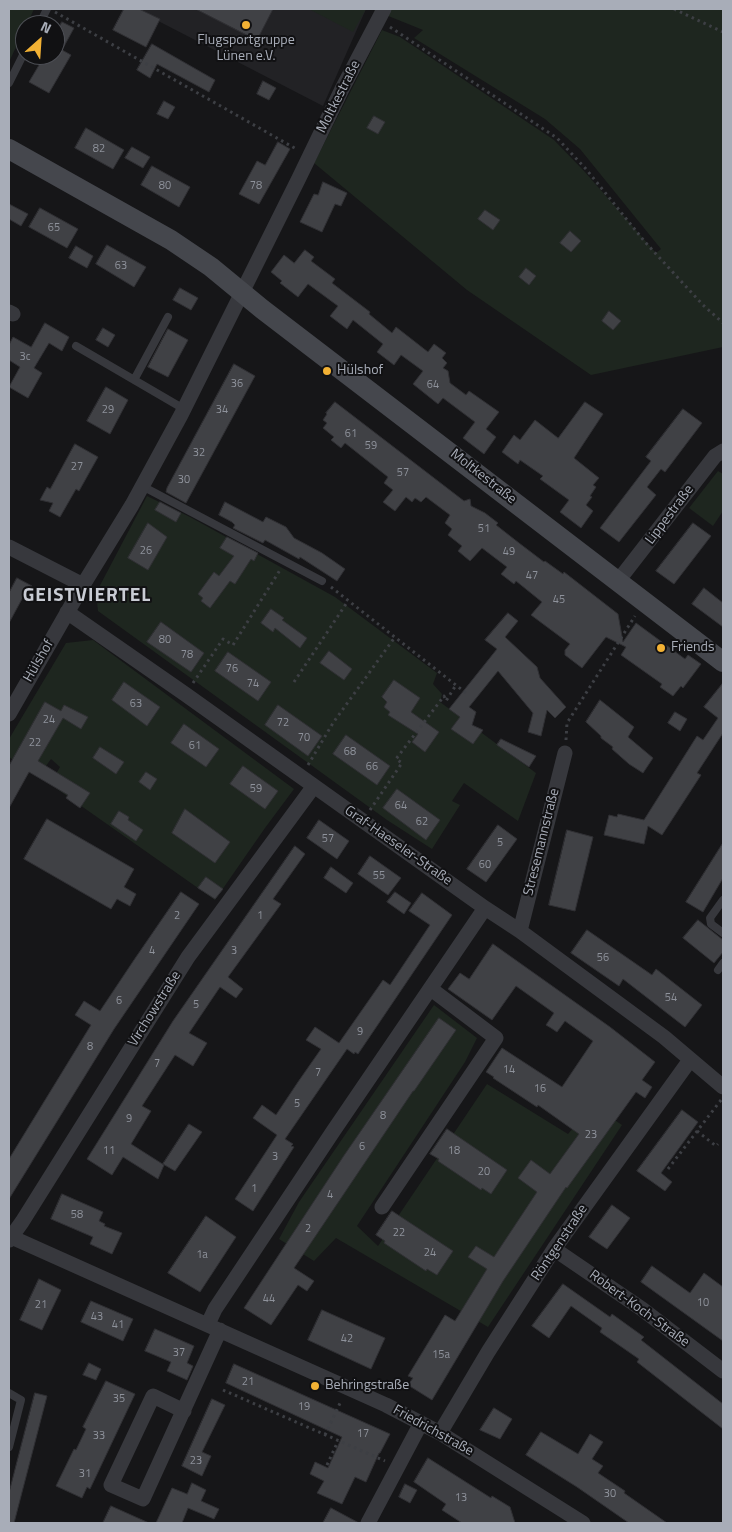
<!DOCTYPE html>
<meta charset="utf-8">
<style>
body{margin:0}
#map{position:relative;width:732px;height:1532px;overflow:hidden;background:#161618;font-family:"Titillium Web",sans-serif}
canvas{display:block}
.frame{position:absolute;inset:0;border:10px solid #a8adb8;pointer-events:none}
.north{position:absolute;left:15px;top:15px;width:50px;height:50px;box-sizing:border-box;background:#111113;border:1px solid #4d4f55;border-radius:50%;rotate:26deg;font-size:14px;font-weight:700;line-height:20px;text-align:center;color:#a8adb8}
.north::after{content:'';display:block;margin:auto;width:18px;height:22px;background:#f2b134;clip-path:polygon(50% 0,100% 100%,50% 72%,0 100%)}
</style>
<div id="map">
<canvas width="732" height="1532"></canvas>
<div class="frame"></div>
<div class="north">N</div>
</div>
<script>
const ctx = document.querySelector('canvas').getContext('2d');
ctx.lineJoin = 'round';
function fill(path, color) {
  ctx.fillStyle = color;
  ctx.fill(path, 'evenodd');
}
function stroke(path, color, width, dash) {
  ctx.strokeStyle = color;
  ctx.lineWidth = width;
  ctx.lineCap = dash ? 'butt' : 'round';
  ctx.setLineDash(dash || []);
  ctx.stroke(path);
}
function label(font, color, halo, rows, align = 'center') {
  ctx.font = font + ' "Titillium Web",sans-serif';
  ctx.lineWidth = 4;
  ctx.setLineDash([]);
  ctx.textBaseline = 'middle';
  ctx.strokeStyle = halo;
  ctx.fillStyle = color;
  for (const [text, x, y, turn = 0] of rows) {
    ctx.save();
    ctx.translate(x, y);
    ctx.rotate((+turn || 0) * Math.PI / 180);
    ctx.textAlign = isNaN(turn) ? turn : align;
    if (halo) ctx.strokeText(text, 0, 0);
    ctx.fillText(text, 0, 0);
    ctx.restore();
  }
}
fill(new Path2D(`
 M135,9H366L323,106Z`), '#222225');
fill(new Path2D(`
 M9,9H34L27,25H25V28L9,62Z
 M309,9H366L353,32Z
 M371,9H723V347L591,375L467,290L314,163L382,30L400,37L554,140L584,171L656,253L661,249L580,149L545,119L414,38L423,30Z
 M718,471L723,474V511L713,526L689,508Z
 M147,496L190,517L335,597L437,673L433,684L442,694L440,702L536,773L518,821L464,783L452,801L460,805L432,849L387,820L98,611L96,593Z
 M93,640L294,789L265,828L215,900L50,784L60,767L51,759L38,777L9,757V739L66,643Z
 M434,1005L477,1038L465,1062L357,1226L378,1246L487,1084L568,1134L593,1105L622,1125L488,1327L336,1238L314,1261L279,1239L299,1202Z`), '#1e261f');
const building = new Path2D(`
 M124,9H139L160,19L146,47L113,30Z
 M196,9H273L257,40Z
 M62,22L74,28L62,50L71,55L49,93L29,82L45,55H55V35Z
 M152,44L215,80L209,92L157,64L150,78L137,70Z
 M263,81L276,88L269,100L257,94Z
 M164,101L175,107L168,119L157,114Z
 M374,116L385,122L378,134L367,128Z
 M86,128L124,150L113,169L75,148Z
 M278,142L290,149L259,204L239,194L257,161L265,165Z
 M132,147L150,157L143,168L125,158Z
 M152,166L190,187L179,207L141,185Z
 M323,182L347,193L341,206L335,204L322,232L300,222L314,194L318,195Z
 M9,204L28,214L21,226L9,219Z
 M40,208L78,229L67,248L29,227Z
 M485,210L500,220L493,230L478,219Z
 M570,231L581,241L571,252L560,243Z
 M107,245L146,267L134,287L96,264Z
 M76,246L93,256L87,268L69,258Z
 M305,250L314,257L311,261L335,279L332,283L370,312L369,314L392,333L396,327L428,352L434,344L446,353L442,358L447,363L443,368L448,371L450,383L466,395L469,391L499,412L486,429L496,437L484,454L463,438L475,422L443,398L438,404L413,384L423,371L401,355L394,365L377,352L383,344L353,320L347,329L330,316L338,306L308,284L298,297L280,283L282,281L271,272L284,255L294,263Z
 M526,268L536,276L529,285L519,277Z
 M180,288L198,298L191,310L173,300Z
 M609,311L621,321L613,330L602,321Z
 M45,323L69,337L62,351L49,343L34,368L42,373L28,398L9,387L20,367L9,360V345L13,337L31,347Z
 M103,328L115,335L108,347L96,340Z
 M168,329L188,340L168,377L148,367Z
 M234,364L255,376L186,503L166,492L167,488Z
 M106,387L128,400L110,434L87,421Z
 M335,402L464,501L470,499L471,506L485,513L498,523L496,525L519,543L544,562L545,561L563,574L564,572L618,614L623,642L636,623L685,659L688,655L701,664L683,688L681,686L673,696L660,687L662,684L621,655L626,647L606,637L582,668L565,655V650L570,644L531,615L542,602L516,581L514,584L501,574L507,567L482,548L470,561L458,551L462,546L448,535L452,529L445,523L450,515L426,497L421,502L415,498L412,502L406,497L395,511L383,502L393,490L384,483L388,477L345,443L341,448L331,440L334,437L323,428L327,423L323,420L327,414L326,413Z
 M585,402L603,414L574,458L599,478L593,485L596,487L590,496L592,497L586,505L593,511L581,528L560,512L569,500L540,479L543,476L520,460L518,464L502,452L514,435L520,440L535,420L558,438Z
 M683,409L702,423L665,472L661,469L647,487L656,495L619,542L600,528L651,461L646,457Z
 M75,444L98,457L79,491L76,489L60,517L49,511L53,503L40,500L47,487L50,489Z
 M160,502L181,513L176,522L155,510Z
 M225,502L263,522L266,517L286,527L294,538L322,553L345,569L337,581L300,557L299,559L265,540L263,543L233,528L235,525L232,522L219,515Z
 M148,523L167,537L148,570L128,558Z
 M693,523L711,536L674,584L656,571Z
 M227,537L258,553L254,561L251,559L235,584L230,581L210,608L201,601L203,598L198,594L214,572L219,576L234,556L220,548Z
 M17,578L32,586L25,598L23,597L9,623V593Z
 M704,588L723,603V627L692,604Z
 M271,609L284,618L282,620L307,638L300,648L275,628L273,632L261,623Z
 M508,613L518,621L505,637L537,667L540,678L566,707L555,718L547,710L541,736L528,732L533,713L498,671L469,707L476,712L472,725L483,730L473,744L451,729L460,717L449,709L497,649L485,640Z
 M161,622L204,653L191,672L147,642Z
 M329,651L352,669L344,680L320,663Z
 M228,652L271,682L258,701L215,671Z
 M394,680L420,698L411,712L439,732L425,752L412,742L418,734L388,715L390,712L384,707L387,702L382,697Z
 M124,682L160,707L147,726L112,700Z
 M723,683V733L697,773L701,775L662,835L648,826L644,844L604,835L609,815L617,817L618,814L644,820L697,736L703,740L718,718L704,707Z
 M600,700L634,727L628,737L653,758L643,773L629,764L612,749L613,747L601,738V736L586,722Z
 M45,702L61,711L64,705L88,717L81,729L63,718L38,761L90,793L80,808L66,798L68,795L29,772L9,808V766Z
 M278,705L322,736L308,756L265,725Z
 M675,712L687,719L680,731L668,723Z
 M184,724L219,749L206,767L171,743Z
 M346,735L390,766L377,785L333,754Z
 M501,739L536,756L529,767L497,745Z
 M100,747L124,762L116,774L93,758Z
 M243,766L278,791L265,809L230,784Z
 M146,772L157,779L150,790L139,782Z
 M397,789L440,820L426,840L383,808Z
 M185,809L230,842L215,863L172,833Z
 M119,811L129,817L128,820L143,830L136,841L111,824Z
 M47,819L134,869L124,887L136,894L130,906L117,899L111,909L24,859Z
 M319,820L349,841L337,859L307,838Z
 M498,825L517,839L486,882L467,869Z
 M567,830L593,837L575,911L549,905Z
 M723,843V878L703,912L686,902Z
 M295,846L305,854L273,899L281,904L228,977L243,989L236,998L220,987L189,1033L207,1043L193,1066L175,1055L142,1106L151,1111L131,1144L164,1165L158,1179L123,1157L112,1175L87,1159L173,1021Z
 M370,856L401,878L388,895L358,874Z
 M331,867L353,883L346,893L324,878Z
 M206,877L223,889L215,899L198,888Z
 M181,892L199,904L114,1029L9,1199V1159L91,1025L75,1015L84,1001L100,1011L134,960Z
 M395,892L411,903L404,914L387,902Z
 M422,893L452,915L358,1054L355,1052L354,1054L347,1049L285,1139L293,1144L291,1146L294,1147L253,1211L235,1199L277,1135L253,1118L262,1105L276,1115L298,1082L321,1049L306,1040L315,1027L339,1043L383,980L390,985L430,925L409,911Z
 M698,920L723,940V952L714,963L683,938Z
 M587,930L652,975L656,969L702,1005L685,1027L623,979L619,986L571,953Z
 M493,944L610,1027L655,1062L642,1080L652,1087L645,1098L636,1092L567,1188L566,1187L503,1281L432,1400L408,1385L413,1378L408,1376L445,1315L455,1321L487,1269L468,1257L476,1246L494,1257L537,1192L518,1178L531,1160L550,1174L579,1134L538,1105L537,1107L493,1078L494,1077L486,1072L502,1048L562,1087L593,1041L565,1021L557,1032L551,1028L546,1025L554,1013L516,986L492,1020L448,989L460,973L469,979Z
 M439,1018L456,1030L414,1091H413L294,1268L314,1281L307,1291L298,1285L271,1325L244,1308L343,1157Z
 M682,1110L698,1122L661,1173L672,1182L665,1191L637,1171Z
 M189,1124L202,1132L175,1171L163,1164Z
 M447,1129L507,1170L491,1194L482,1188L481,1190L438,1161L439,1159L430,1154Z
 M62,1194L103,1212L99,1221L105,1224L104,1226L122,1233L112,1254L90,1244L93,1237L51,1219Z
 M612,1205L630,1218L607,1249L589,1237Z
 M392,1211L453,1251L437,1275L427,1269L426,1271L384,1243L385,1241L376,1235Z
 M206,1216L236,1237L200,1292L168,1273Z
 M652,1266L690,1293L704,1273L723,1287V1341L641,1282Z
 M39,1279L61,1290L42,1330L20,1320Z
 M563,1284L610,1317L612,1314L644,1337L641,1340L723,1404V1429L637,1362L639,1359L600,1332L602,1328L571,1306L549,1338L532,1326Z
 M91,1301L133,1319L123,1341L81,1322Z
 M322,1310L385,1338L371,1369L308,1340Z
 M155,1329L194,1346L187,1363L193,1366L187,1380L167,1371L171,1362L145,1351Z
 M89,1363L101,1369L96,1380L83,1375Z
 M234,1364L390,1434L380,1453H379L366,1482L355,1477L342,1504L317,1493L324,1481L310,1474L315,1462L328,1468L342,1437L226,1383Z
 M106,1381L135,1394L90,1489L87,1487L82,1498L56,1486L74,1449L76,1450L86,1429L83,1427Z
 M35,1393L47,1396L14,1523H9V1493Z
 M212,1399L225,1405L202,1452L211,1456L202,1476L182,1466Z
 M494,1408L512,1419L500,1439L480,1430Z
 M541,1432L578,1454L590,1434L603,1442L592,1459L603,1466L598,1473L625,1491L624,1493L667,1523H629L577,1487L526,1455Z
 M428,1458L491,1498L492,1496L510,1507L515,1523H462L442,1510L446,1504L414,1482Z
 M192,1483L206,1490L201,1501L219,1509L214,1519L188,1508L182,1523H156L172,1488L187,1494Z
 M405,1484L417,1490L410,1503L399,1497Z
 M111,1506L149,1523H103Z
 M331,1508L359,1523H323Z`);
fill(building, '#404145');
stroke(building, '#303034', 1);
stroke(new Path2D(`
 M674,9L723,32
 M55,12L298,150
 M390,27L557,138L586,169L645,242L703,305L723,323
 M331,587L466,693
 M294,682L348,601
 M193,683L223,639L233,645L280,570
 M566,740L567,723L635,616
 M308,765L333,723L395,637
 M370,810L402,763L396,759L444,696L446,701L456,685
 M697,1131L716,1146L718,1144
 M668,1169L721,1100
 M223,1390L385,1461
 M325,1435L341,1401
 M327,1465L338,1441`), '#3d3f44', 3, [2.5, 4]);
stroke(new Path2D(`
 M39,25L47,9
 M9,83L25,51
 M76,346L184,409
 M134,380L168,317
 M142,486L322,581
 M723,900L710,918L711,924L723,933
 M718,970L723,963
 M9,1393L21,1400L9,1447`), '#37383d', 8);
stroke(new Path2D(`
 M9,312L13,314
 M9,547L83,585
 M618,581L715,456L723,451
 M67,612L185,694L485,908L520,931L664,1037L723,1087
 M9,714L83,585L132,505L181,415L299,178L342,89L384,9
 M520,931L565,753
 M382,1207L496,1038L431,989
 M9,1236L386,1405L440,1433L583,1523
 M9,1240L22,1222L188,957L314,786
 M554,1249L642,1309L723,1371
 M208,1324L215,1309L334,1130L485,908
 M184,1411L153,1396L111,1485L143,1499L220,1330
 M440,1433L488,1352L554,1249L690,1060
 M368,1523L421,1423`), '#37383d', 15);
stroke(new Path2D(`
 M9,149L171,240L211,267L262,309L723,662`), '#45474d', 20);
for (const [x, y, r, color] of [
 [246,25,5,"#f2b134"],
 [327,371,5,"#f2b134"],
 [661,648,5,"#f2b134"],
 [315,1386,5,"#f2b134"]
]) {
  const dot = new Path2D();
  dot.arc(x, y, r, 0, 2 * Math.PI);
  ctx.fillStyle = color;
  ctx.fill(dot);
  stroke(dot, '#111113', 2);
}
label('11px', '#8e929b', null, [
 ["82",99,149],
 ["80",165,186],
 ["78",256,186],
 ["65",54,228],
 ["63",121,266],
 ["3c",25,357],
 ["36",237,384],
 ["64",433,385],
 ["29",108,410],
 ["34",222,410],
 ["61",351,434],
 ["59",371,446],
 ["32",199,453],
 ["27",77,467],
 ["57",403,473],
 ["30",184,480],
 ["51",484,529],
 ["26",146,551],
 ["49",509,552],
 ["47",532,576],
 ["45",559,600],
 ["80",165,640],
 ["78",187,655],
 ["76",232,669],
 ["74",253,684],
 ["63",136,704],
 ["24",49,720],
 ["72",283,723],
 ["70",304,738],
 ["22",35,743],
 ["61",195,746],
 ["68",350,752],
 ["66",372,767],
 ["59",256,789],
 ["64",401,806],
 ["62",422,822],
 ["57",328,839],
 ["5",500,843],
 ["60",485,865],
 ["55",379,876],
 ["2",177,916],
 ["1",260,916],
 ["4",152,951],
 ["3",234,951],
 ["56",603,958],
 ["54",671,998],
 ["6",119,1001],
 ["5",196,1005],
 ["9",360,1032],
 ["8",90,1047],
 ["7",157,1064],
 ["14",509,1070],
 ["7",318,1073],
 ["16",540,1089],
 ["5",297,1104],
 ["8",383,1116],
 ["9",129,1119],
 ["23",591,1135],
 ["6",362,1147],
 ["11",109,1151],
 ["18",454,1151],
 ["3",275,1157],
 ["20",484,1172],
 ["1",254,1189],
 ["4",330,1195],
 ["58",77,1215],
 ["2",308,1229],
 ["22",399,1233],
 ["24",430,1253],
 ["1a",202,1255],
 ["44",269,1299],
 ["10",703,1303],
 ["21",41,1305],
 ["43",97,1317],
 ["41",118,1325],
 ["42",347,1339],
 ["37",179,1353],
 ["15a",441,1355],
 ["21",248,1382],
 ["35",119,1399],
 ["19",304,1407],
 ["17",363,1434],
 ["33",99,1436],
 ["23",196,1461],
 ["31",85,1474],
 ["30",610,1494],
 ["13",461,1498]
]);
label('14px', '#a8adb8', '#111113', [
 ["Flugsportgruppe",246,41,"center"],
 ["Lünen e.V.",246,57,"center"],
 ["Hülshof",337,371],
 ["Friends",671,648],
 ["Behringstraße",325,1386]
], 'left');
label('14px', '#a8adb8', '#111113', [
 ["Moltkestraße",339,97,-63],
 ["Moltkestraße",483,477,38],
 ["Lippestraße",670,515,-53],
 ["Hülshof",39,661,-60],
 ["Stresemannstraße",542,842,-76],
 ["Graf-Haeseler-Straße",398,846,35],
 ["Virchowstraße",155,1009,-58],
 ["Röntgenstraße",560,1243,-56],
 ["Robert-Koch-Straße",639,1309,36],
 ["Friedrichstraße",433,1431,29]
]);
ctx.letterSpacing = '1px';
label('bold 19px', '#c9ccd4', '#111113', [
 ["GEISTVIERTEL",87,596]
]);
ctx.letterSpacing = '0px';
</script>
